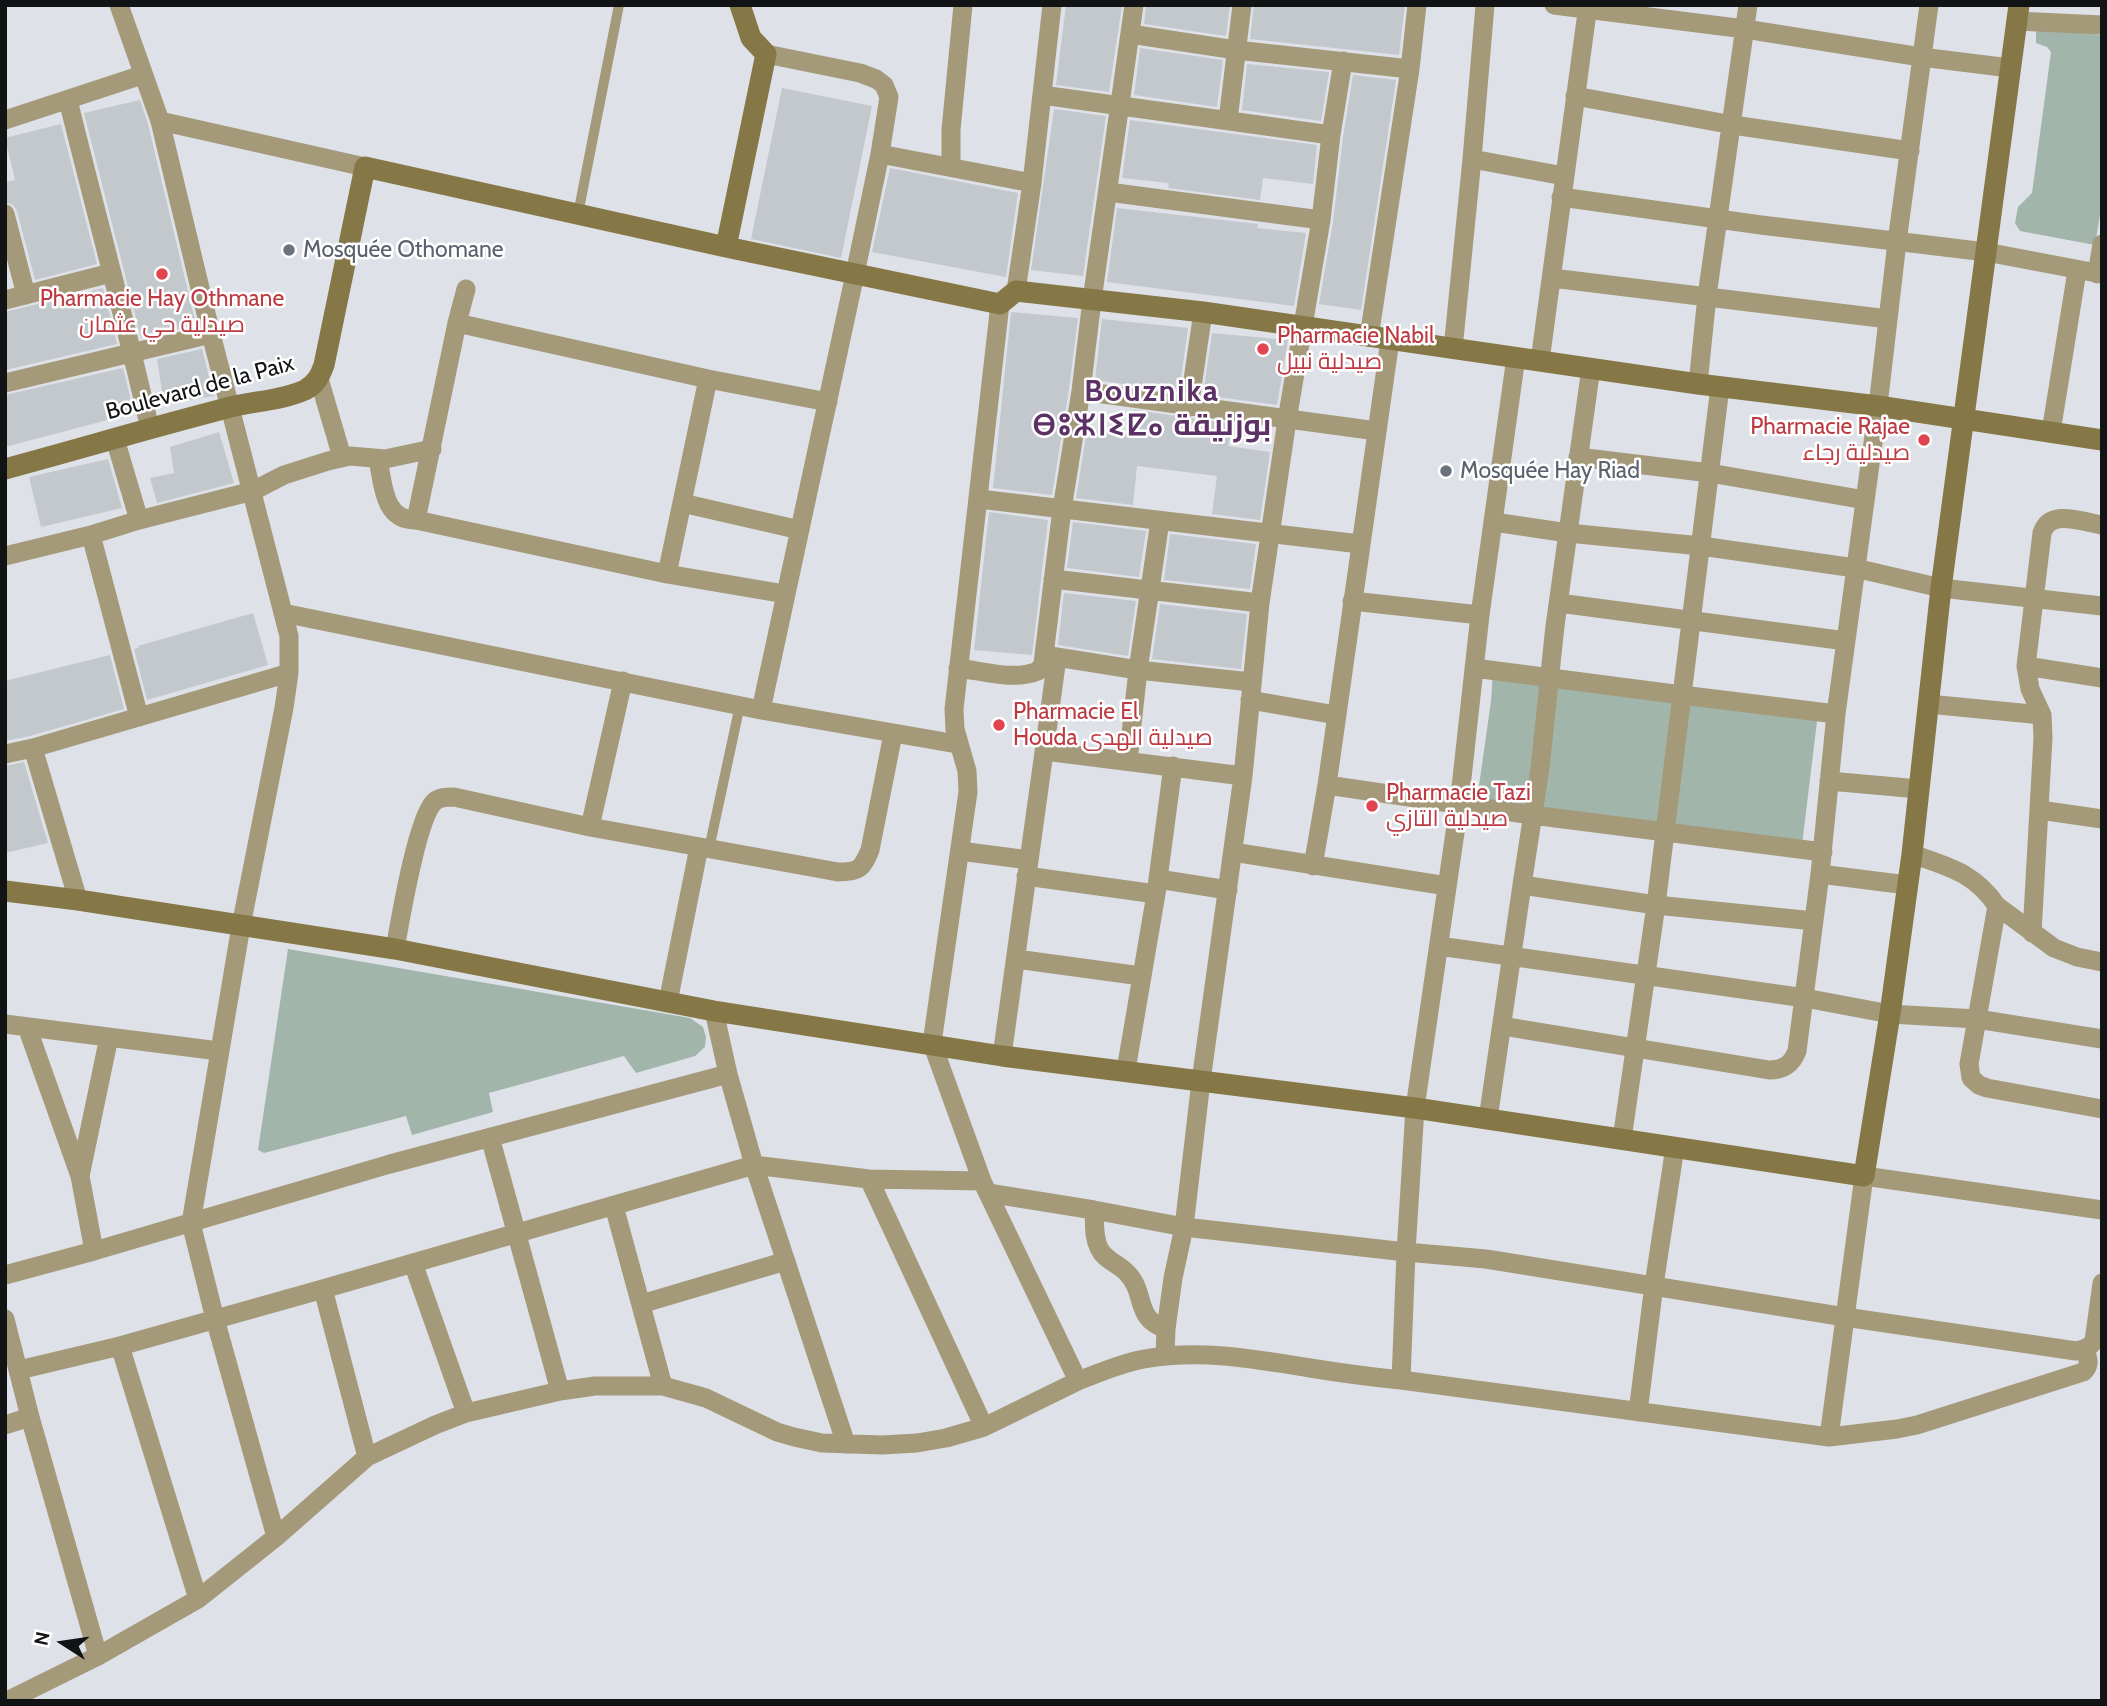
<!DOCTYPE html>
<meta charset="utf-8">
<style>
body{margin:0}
#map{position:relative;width:2107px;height:1706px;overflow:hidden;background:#dee2e8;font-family:Cabin,sans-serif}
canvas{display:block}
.frame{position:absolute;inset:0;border:7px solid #111314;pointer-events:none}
.north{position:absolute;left:28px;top:1608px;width:70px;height:70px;-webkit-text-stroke:5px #fff;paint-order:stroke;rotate:282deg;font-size:19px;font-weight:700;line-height:28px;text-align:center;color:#111314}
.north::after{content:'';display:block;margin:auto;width:24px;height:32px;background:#111314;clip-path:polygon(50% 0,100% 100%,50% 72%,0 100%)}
</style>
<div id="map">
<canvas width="2107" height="1706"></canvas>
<div class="frame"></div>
<div class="north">N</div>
</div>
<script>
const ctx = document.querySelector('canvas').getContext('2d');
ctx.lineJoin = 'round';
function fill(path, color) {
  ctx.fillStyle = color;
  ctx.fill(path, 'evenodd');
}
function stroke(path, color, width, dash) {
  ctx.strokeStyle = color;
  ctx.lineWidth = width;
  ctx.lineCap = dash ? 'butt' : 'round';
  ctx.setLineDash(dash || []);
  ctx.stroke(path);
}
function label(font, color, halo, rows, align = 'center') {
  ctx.font = font + ' Cabin,Cairo,"Noto Sans Tifinagh",sans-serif';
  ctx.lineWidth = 5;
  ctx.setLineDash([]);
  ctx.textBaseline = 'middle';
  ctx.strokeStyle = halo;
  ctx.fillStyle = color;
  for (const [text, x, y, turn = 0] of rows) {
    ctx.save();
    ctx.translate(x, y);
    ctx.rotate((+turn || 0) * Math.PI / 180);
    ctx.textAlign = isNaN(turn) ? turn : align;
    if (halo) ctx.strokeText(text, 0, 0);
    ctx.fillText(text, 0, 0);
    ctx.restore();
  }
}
fill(new Path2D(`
 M2041,29L2102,35V203L2095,245L2020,231L2015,223L2018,207L2032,193L2051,52L2047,47L2036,43V32Z
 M1493,672L1818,713L1802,845L1477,800L1491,701Z
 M288,949L690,1018L703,1027L706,1037L705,1047L695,1056L636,1073L624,1056L489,1093L493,1112L412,1135L406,1116L264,1153L258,1150Z`), '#a1b5aa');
fill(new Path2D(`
 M1066,5H1122L1109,92L1056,85Z
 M1146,5H1230L1226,36L1144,24Z
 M1254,5H1405L1399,55L1250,39Z
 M1140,48L1223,60L1217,107L1134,95Z
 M1247,64L1329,72L1321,121L1242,110Z
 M1353,75L1396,80L1361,310L1319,304L1333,222L1343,137Z
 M782,88L872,106L841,258L751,239Z
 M140,100L148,124L196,325L141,338L84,113Z
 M1054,109L1106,116L1083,276L1031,270Z
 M1130,120L1317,145L1313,184L1263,178L1260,200L1168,188L1169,183L1122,178Z
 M61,124L97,264L35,280L17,211L13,205L5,202V182L15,180L5,138Z
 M890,168L1018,193L1006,277L872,252Z
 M1117,208L1258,224L1257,228L1306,233L1294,306L1107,282Z
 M103,288L117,344L5,370V312Z
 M1011,312L1078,318L1069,389L1052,495L993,488Z
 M1102,319L1188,328L1179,392L1095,380Z
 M1212,333L1288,340L1277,405L1203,395Z
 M202,349L214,396L164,404L157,359Z
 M123,368L134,413L5,447V395Z
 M1134,410L1233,424L1228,446L1270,452L1260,520L1212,514L1217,476L1137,466L1133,505L1076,498L1087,430L1131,435Z
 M219,432L234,483L157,503L150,478L174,473L170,447Z
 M108,459L122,508L41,527L29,477Z
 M989,512L1048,520L1032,655L974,650Z
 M1073,522L1146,531L1139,577L1067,568Z
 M1170,534L1256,544L1250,589L1164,580Z
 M1064,593L1136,601L1128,656L1058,645Z
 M1160,604L1247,614L1241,669L1152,659Z
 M253,613L268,665L147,700L134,649L139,648L138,646Z
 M110,655L124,709L30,736L5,741V681Z
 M24,762L48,843L5,853V766Z`), '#c3c8cd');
stroke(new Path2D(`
 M578,214L619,5
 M709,849L740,705`), '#a49a7a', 10);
stroke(new Path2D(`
 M1554,5L1745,29L1921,57L2010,68
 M2016,21L2102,25
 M1130,34L1236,50L1410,69
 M1042,95L1331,135
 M1575,96L1733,125L1910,151
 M68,100C95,210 125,319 150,429
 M5,120L142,75
 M1228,120L1242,5
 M160,121L365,167
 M880,154L1032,183
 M1472,159L1564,176
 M951,166V130L963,5
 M1108,192L1321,220
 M1561,197L1761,225L1986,252L2102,274
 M5,214L26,295
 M2097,274L2102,244
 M1552,278L1888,319
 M1016,291L1032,183L1052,5
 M5,300L111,273
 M457,323L708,379L828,402
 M1369,337L1410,69L1417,5
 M1453,349L1472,159L1485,5
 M1516,357L1480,615L1459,805L1415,1108L1406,1252L1401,1380L1829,1437
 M1540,361L1588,5
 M319,379L342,457
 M5,383L211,334
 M1698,384L1707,296L1748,5
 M1081,391L1377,431
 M1189,407L1203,312
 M2051,432L2077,271
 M115,439L139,520
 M1578,457L1710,473L1865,500
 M378,459C383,483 383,521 416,520L667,574L785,594
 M979,499L1360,544
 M682,503L800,530
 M416,520L457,323L466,289
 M1494,522L1568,533L1701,546L1855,568L1941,588L2102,606
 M91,535L139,717
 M5,556L91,535L139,520L253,491L284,475L328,461L350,456L385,459L432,449
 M667,574L708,379
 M1053,579L1260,603
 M1352,601L1480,615
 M1559,603L1846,641
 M283,613L761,710L957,744
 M1044,655L1062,509L1081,391L1092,300L1134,5
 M2026,666L2102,678
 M958,668C983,671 1014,681 1038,671L1043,664L1044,655L1138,670L1251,682
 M1474,668L1682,695L1720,387
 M1250,700L1336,715
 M1928,704L2042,715
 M761,710L855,274L880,154L889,97L884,85L876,79L860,73L766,54
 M33,748L78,900
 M1045,751L1243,776
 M5,754L33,748L289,673
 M1128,761L1138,670L1160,521
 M1829,781L1919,789
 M1327,785L1532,815L1823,852
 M2040,810L2102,819
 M590,827L623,681
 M960,851L1029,860
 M1233,852L1447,886
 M1912,854C1948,867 1974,872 1997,906L1969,1064L1971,1078L1979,1085L1987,1088L2102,1109
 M1313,866L1327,785L1390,340
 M1820,874L1907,885
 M1026,876L1156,894
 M1158,879L1228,890
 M1522,885L1540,768L1555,626L1591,368
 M1997,906L2054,948L2077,957L2102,962
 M2032,933L2043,738L2042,715L2030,689L2026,666L2042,533C2050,508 2082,522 2102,525
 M1439,946L1805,998L1890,1014L1977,1019L2102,1039
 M395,949C400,921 417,819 434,802C439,797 447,797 454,797L590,827L838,872C859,872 862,869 870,850L893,734
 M1016,959L1141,976
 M668,1002L699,847
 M5,1024L219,1051
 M1502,1026L1769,1070C1784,1070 1792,1064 1797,1051L1820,874L1836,714L1878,406L1897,242L1929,5
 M27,1027L80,1176L94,1251
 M1002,1056L1057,658
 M1126,1070L1156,894L1173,766
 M728,1074L754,1165L846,1444
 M1488,1119L1522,885L1656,905L1814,921
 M490,1137L560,1391
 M1622,1139L1656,905L1682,695L1836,714
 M80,1176L109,1037
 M869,1179L982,1181
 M988,1193L1094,1210L1184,1227L1406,1252L1486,1259L1845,1317L2076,1351C2084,1349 2089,1348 2094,1341L2102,1283
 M614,1206L663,1386
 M1094,1210C1095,1222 1093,1236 1099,1248C1105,1261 1118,1263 1127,1273C1147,1293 1133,1318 1166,1329
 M413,1263L466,1413
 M5,1275L94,1251L390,1164L728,1074L714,1011
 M323,1289L367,1457
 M641,1304L786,1261
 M5,1319L30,1417L98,1656
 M120,1346L198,1599
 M2085,1349C2088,1359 2091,1365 2083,1372L1917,1425L1897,1429L1829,1437L1864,1176L2102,1210
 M1165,1356L1166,1329L1173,1278L1184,1227L1201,1081L1243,776L1260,603L1287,420L1321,220L1331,135L1343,61
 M19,1370L120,1346L323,1289L754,1165L869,1179L984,1427
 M1078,1381C1099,1373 1121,1363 1144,1359C1202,1349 1253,1359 1310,1368C1341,1373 1371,1377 1401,1380
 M1638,1412L1654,1285L1675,1147
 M5,1425L30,1417
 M276,1537L367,1457L435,1425L466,1413L560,1391L595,1386H663L706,1398L777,1432L794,1437L822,1443L882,1445L917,1443L946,1438L984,1427L1078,1381L982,1181L932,1043L968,792L967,771L955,729L954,709L1000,304
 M7,1701L98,1656L198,1599L276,1537L215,1319L191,1223L241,926L284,708L289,673V636L211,334L160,121L119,5`), '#a49a7a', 19);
stroke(new Path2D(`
 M726,247L766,54L751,38L740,5
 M5,469C79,449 153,427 227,408C253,401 280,401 305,390C316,384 320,376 324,365L365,167L726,247L1000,304L1016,291L1203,312L1698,384L1878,406L2102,440
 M5,891L78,900L395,949L714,1011L1002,1056L1415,1108L1864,1176L1890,1014L1912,854L1941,588L2019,5`), '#867746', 21);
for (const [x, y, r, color] of [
 [289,250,7,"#6b7280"],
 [162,274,7,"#e0444e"],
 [1263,349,7,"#e0444e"],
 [1924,440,7,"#e0444e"],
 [1446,471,7,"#6b7280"],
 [999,725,7,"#e0444e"],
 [1372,806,7,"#e0444e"]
]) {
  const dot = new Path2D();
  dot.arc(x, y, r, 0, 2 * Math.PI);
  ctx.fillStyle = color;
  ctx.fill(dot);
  stroke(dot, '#fff', 2.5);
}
label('23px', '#5b616d', '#fff', [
 ["Mosquée Othomane",303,250],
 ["Mosquée Hay Riad",1460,471]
], 'left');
label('23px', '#be3a42', '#fff', [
 ["Pharmacie Hay Othmane",162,299,"center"],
 ["صيدلية حي عثمان",162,325,"center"],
 ["Pharmacie Nabil",1277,336],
 ["صيدلية نبيل",1277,362],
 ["Pharmacie Rajae",1910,427,"right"],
 ["صيدلية رجاء",1910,453,"right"],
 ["Pharmacie El",1013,712],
 ["Houda صيدلية الهدى",1013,738],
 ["Pharmacie Tazi",1386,793],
 ["صيدلية التازي",1386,819]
], 'left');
label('23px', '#111314', '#fff', [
 ["Boulevard de la Paix",200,388,-15]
]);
ctx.letterSpacing = '2px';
label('bold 30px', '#5c3165', '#fff', [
 ["Bouznika",1152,392],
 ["ⴱⵓⵣⵏⵉⵇⴰ بوزنيقة",1152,426]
]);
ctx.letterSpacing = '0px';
</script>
